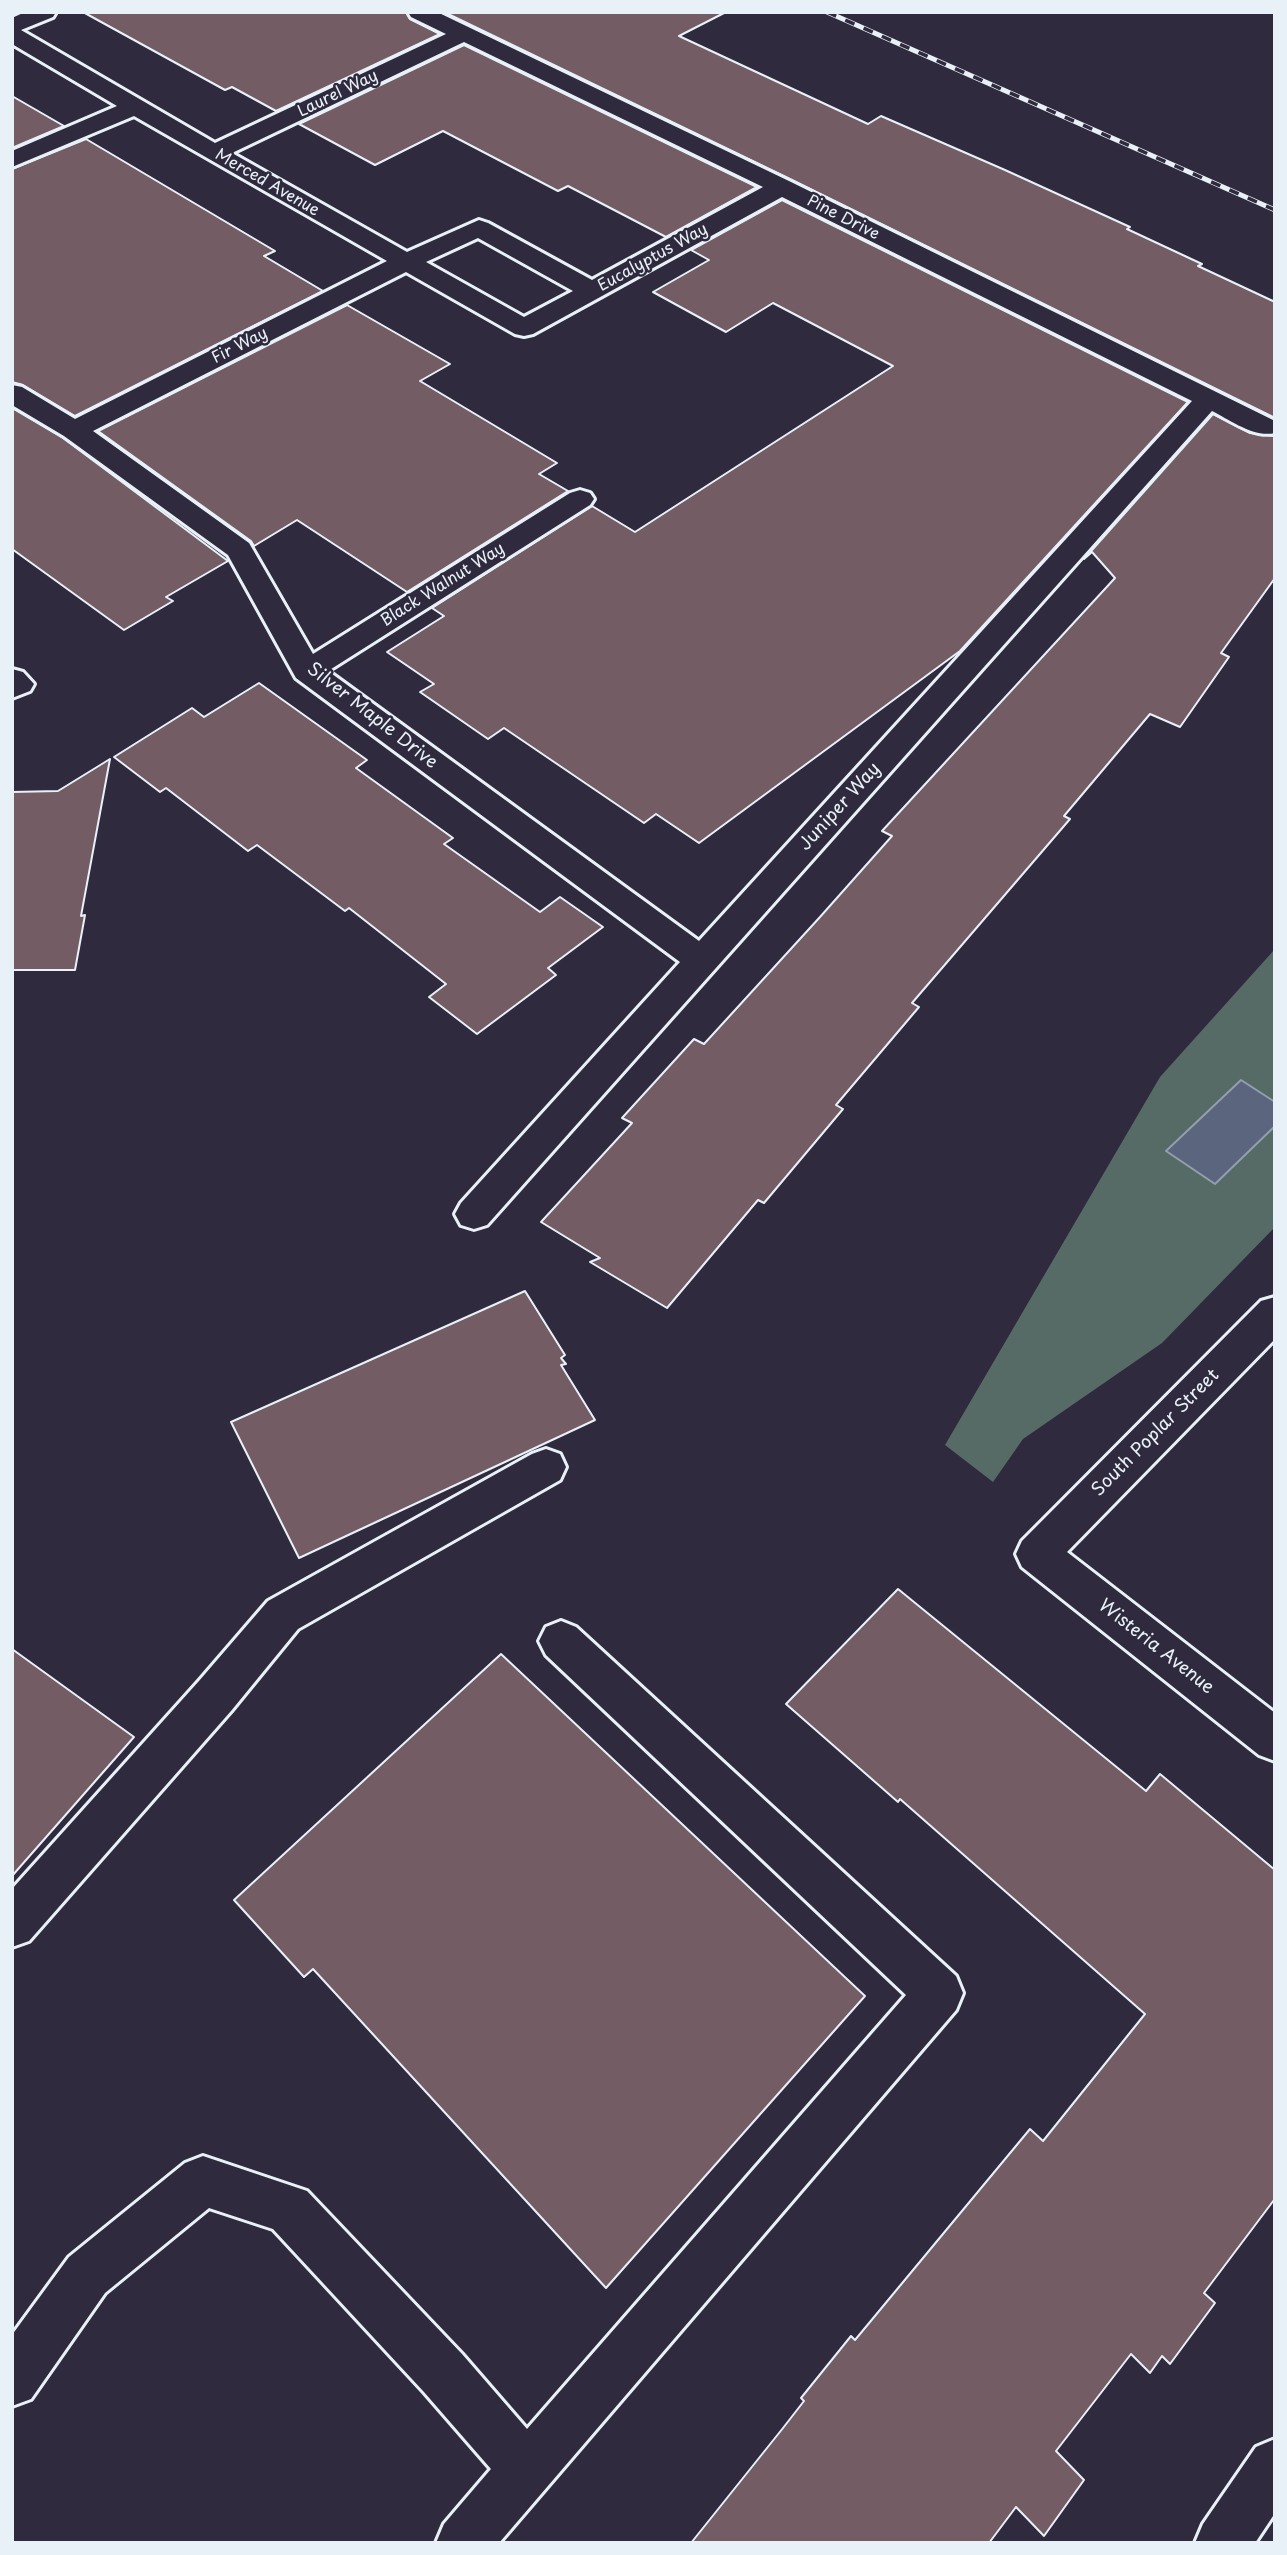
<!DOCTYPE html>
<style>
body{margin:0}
#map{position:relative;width:1287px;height:2555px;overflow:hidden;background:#2f2a3d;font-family:"Playpen Sans",sans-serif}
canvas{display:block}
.frame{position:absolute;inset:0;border:14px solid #e8f1f8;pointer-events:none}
</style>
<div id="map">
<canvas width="1287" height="2555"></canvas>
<div class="frame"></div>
</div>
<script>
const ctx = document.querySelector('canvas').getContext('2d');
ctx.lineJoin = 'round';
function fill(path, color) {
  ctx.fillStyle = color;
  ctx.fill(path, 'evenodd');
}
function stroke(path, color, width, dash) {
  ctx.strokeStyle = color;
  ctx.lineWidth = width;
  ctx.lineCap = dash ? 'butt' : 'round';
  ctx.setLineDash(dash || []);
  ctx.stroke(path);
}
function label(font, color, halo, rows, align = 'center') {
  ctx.font = font + ' "Playpen Sans",sans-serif';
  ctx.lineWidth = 5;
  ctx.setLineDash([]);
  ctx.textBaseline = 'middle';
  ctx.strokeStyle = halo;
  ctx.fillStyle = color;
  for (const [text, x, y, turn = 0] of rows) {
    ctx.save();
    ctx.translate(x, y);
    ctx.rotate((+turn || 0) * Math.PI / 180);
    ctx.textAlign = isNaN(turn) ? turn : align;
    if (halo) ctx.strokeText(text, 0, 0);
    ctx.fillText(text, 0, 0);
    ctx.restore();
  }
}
fill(new Path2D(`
 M1275,949V1227L1162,1343L1023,1439L993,1482L945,1445L1160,1077Z`), '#566b65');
const water = new Path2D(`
 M1241,1080L1275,1102V1126L1215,1184L1166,1151Z`);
fill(water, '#5b667e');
stroke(water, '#939eaf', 2);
const building = new Path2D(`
 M83,12H406L410,19L440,34L276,111L232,87L225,90Z
 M444,12H726L679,36L868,124L881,116L1005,170L1130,227L1127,229L1202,264L1198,266L1275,302V418L792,180Z
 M464,45L757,187L666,237L568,186L558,191L443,131L375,165L299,124Z
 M12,96L64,126L12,148Z
 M86,139L275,251L264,256L323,291L75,416L23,385L12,382V169Z
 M782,200L1188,402L960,651L699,843L656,814L644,823L504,728L488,739L420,692L434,684L387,652L444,616L432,608L592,506L635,532L893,366L773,303L726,332L653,292L709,260L691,250Z
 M347,305L450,364L420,381L557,463L539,474L568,491L407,592L297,520L254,546L251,541L98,431Z
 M12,408L63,438L228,561L166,597L173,601L124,630L12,549Z
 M1213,414L1250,433L1275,436V578L1221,653L1229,657L1180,727L1150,714L1064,816L1070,819L912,1003L919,1007L836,1105L843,1109L764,1203L758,1200L667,1308L590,1262L600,1258L541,1222L632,1123L622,1118L694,1039L704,1044L820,917L892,836L882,831L1115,578L1092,552L1084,559Z
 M259,683L367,760L356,768L453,838L444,844L540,912L560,897L603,927L548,968L556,975L477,1034L429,997L446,984L349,908L345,911L257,845L248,851L166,788L160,792L114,757L192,708L204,717Z
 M110,759L81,916L85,915L75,970H12V792L58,791Z
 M525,1291L565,1355L561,1358L566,1364L561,1365L595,1420L299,1558L231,1422Z
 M898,1589L1146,1791L1160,1774L1275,1870L1274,2200L1204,2293L1215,2303L1170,2364L1162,2356L1150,2373L1131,2354L1056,2451L1084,2480L1044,2536L1016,2507L989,2543H691L783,2428L804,2401L801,2398L851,2336L855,2340L1030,2129L1043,2141L1145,2014L900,1799L898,1802L786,1704Z
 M12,1649L134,1737L12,1876Z
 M501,1654L865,1996L606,2288L313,1969L304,1977L234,1900Z`);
fill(building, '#735c63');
stroke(building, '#e8f1f8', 2);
const minor = new Path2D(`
 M25,12H56L53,17L21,30L215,143L446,34L411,17L408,12H437L791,182L1275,421V433C1254,438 1230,420 1212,411L487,1225L474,1229L461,1225L455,1214L461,1203L680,962L296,678L228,555L64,436L12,405V385L22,387L75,419L387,261L134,116L12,167V151L117,106L12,44V18ZM464,42L763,187L592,280L488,223L479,220L407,252L232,153ZM782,197L1192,401L699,941L328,671L590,505L594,499L590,493L580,490L570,493L313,654L249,543L93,431L406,272L515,334L524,336L533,334ZM478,238L573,291L524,317L426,262Z
 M12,669L23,672L34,684L30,691L12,698Z
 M1275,1297V1339L1067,1552L1275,1713V1761L1259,1755L1022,1567L1016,1554L1022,1541L1261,1301Z
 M546,1449L560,1454L566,1467L560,1480L298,1629L231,1711L29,1941L12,1947V1889L199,1681L268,1601L532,1454Z
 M561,1621L576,1627L956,1976L963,1993L956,2010L499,2543H436L444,2524L491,2469L424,2392L273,2229L209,2208L105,2293L31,2399L12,2406V2335L69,2257L185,2163L203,2156L307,2191L462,2354L527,2429L906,1995L546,1655L539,1641L546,1627Z
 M1275,2439V2513L1255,2543H1195L1203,2524L1256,2447Z`);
stroke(minor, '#e8f1f8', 6);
fill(minor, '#2f2a3d');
const rail = new Path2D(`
 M827,12L1275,210`);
stroke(rail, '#e8f1f8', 5);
stroke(rail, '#2f2a3d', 3.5, [10]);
label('16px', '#e8f1f8', '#2f2a3d', [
 ["Laurel Way",338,94,-26],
 ["Merced Avenue",267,183,30],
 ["Pine Drive",843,218,27],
 ["Eucalyptus Way",653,258,-29],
 ["Fir Way",240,346,-27],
 ["Black Walnut Way",443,585,-32]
]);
label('18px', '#e8f1f8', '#2f2a3d', [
 ["Silver Maple Drive",372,716,38],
 ["Juniper Way",840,807,-48],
 ["South Poplar Street",1156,1433,-45],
 ["Wisteria Avenue",1156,1647,38]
]);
</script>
